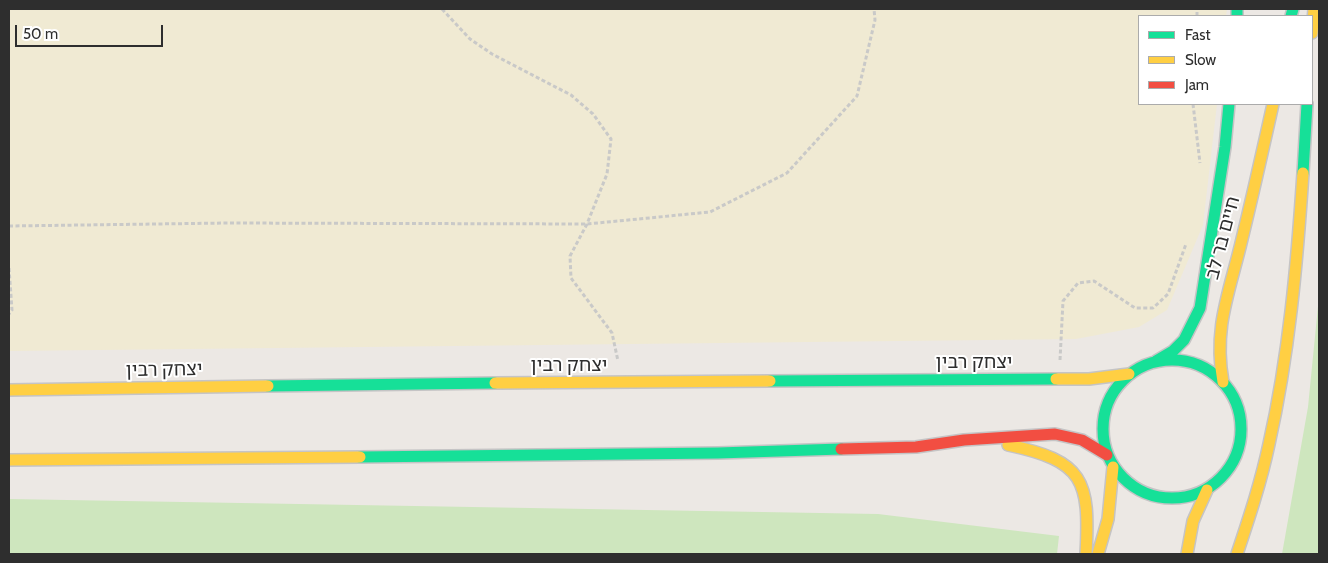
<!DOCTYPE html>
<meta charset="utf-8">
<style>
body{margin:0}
#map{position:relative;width:1328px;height:563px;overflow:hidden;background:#ece8e4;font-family:Cabin,sans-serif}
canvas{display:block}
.frame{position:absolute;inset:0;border:10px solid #2e2e2e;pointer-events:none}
.legend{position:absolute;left:1138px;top:15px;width:175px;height:90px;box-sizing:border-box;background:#fff;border:1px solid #ababab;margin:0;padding:6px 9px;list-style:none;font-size:15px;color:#2e2e2e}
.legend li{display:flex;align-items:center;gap:10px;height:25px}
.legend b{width:25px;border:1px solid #ababab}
.scale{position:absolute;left:15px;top:25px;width:148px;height:22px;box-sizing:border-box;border:2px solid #2e2e2e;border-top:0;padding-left:6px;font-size:15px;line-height:18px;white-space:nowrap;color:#2e2e2e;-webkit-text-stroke:4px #fff;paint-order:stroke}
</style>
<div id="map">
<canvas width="1328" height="563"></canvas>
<div class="frame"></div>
<ul class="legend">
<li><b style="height:6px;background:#16e098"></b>Fast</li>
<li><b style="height:6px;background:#ffcf43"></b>Slow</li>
<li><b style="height:6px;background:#f24e42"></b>Jam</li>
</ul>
<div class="scale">50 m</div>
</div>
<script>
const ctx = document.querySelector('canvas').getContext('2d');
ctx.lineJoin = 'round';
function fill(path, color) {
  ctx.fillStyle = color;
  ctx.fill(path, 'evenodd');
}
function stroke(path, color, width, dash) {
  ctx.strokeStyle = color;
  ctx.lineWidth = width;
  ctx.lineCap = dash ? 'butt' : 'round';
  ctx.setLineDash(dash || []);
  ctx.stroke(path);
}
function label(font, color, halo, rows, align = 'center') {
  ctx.font = font + ' Cabin,"Noto Sans Hebrew",sans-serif';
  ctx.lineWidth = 4;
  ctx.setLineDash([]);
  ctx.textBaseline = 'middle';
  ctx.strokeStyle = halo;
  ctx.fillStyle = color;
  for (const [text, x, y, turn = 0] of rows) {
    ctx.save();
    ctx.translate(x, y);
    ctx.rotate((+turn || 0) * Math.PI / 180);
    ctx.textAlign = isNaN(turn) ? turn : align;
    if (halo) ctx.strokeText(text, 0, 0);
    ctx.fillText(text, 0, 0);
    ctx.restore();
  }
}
fill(new Path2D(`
 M1319,296V554H1282L1308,407Z
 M9,499L878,514L1059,536L1057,554H9Z`), '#cee6be');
fill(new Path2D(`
 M9,9H1227L1226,16H1139V104H1217L1203,225L1167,310L1139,327L1076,339L9,351Z`), '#f0ead3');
const fast = new Path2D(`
 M1237,9V16
 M1291,16L1293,9
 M1303,173L1307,104
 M1103 429a69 69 0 1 1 138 0a69 69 0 1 1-138 0Z
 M1156,361L1173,351L1184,340L1200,308L1225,147L1229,104
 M770,381L1056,379
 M268,386L495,383
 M360,457L718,453L841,449`);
const slow = new Path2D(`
 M1312,33L1314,9
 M1056,379H1089L1129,374
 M1223,382C1213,327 1230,291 1242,239C1253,194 1263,149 1273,104
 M495,383L770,381
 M9,390L268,386
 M1008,445C1084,461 1090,480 1086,554
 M9,460L360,457
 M1098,554L1108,519L1113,467
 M1187,554L1193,521L1207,490
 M1237,554C1249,518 1261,482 1269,444C1289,355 1297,264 1303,173`);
const jam = new Path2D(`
 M841,449L916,447L964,440L1055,434L1082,440L1107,455`);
stroke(fast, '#c5c4c5', 14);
stroke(slow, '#c5c4c5', 14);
stroke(jam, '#c5c4c5', 14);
stroke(new Path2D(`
 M442,9L470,39L492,54L571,95L593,114L611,139L607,174L587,224L570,256L571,278L612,333L618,361
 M1197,16V9
 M1193,104L1200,163
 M9,226L228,223L587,224L710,212L787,173L857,96L875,20L874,9
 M9,268L12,310L9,314
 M1060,360L1063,301L1078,283L1094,281L1135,308H1153L1168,294L1186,244`), '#c9c9c8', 3, [4, 2.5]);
stroke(fast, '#16e098', 11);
stroke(slow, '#ffcf43', 11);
stroke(jam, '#f24e42', 11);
label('19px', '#2e2e2e', '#fff', [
 ["חיים בר לב",1223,238,-75],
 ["יצחק רבין",974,362],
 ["יצחק רבין",569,365],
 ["יצחק רבין",164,370,-1]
]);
</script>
